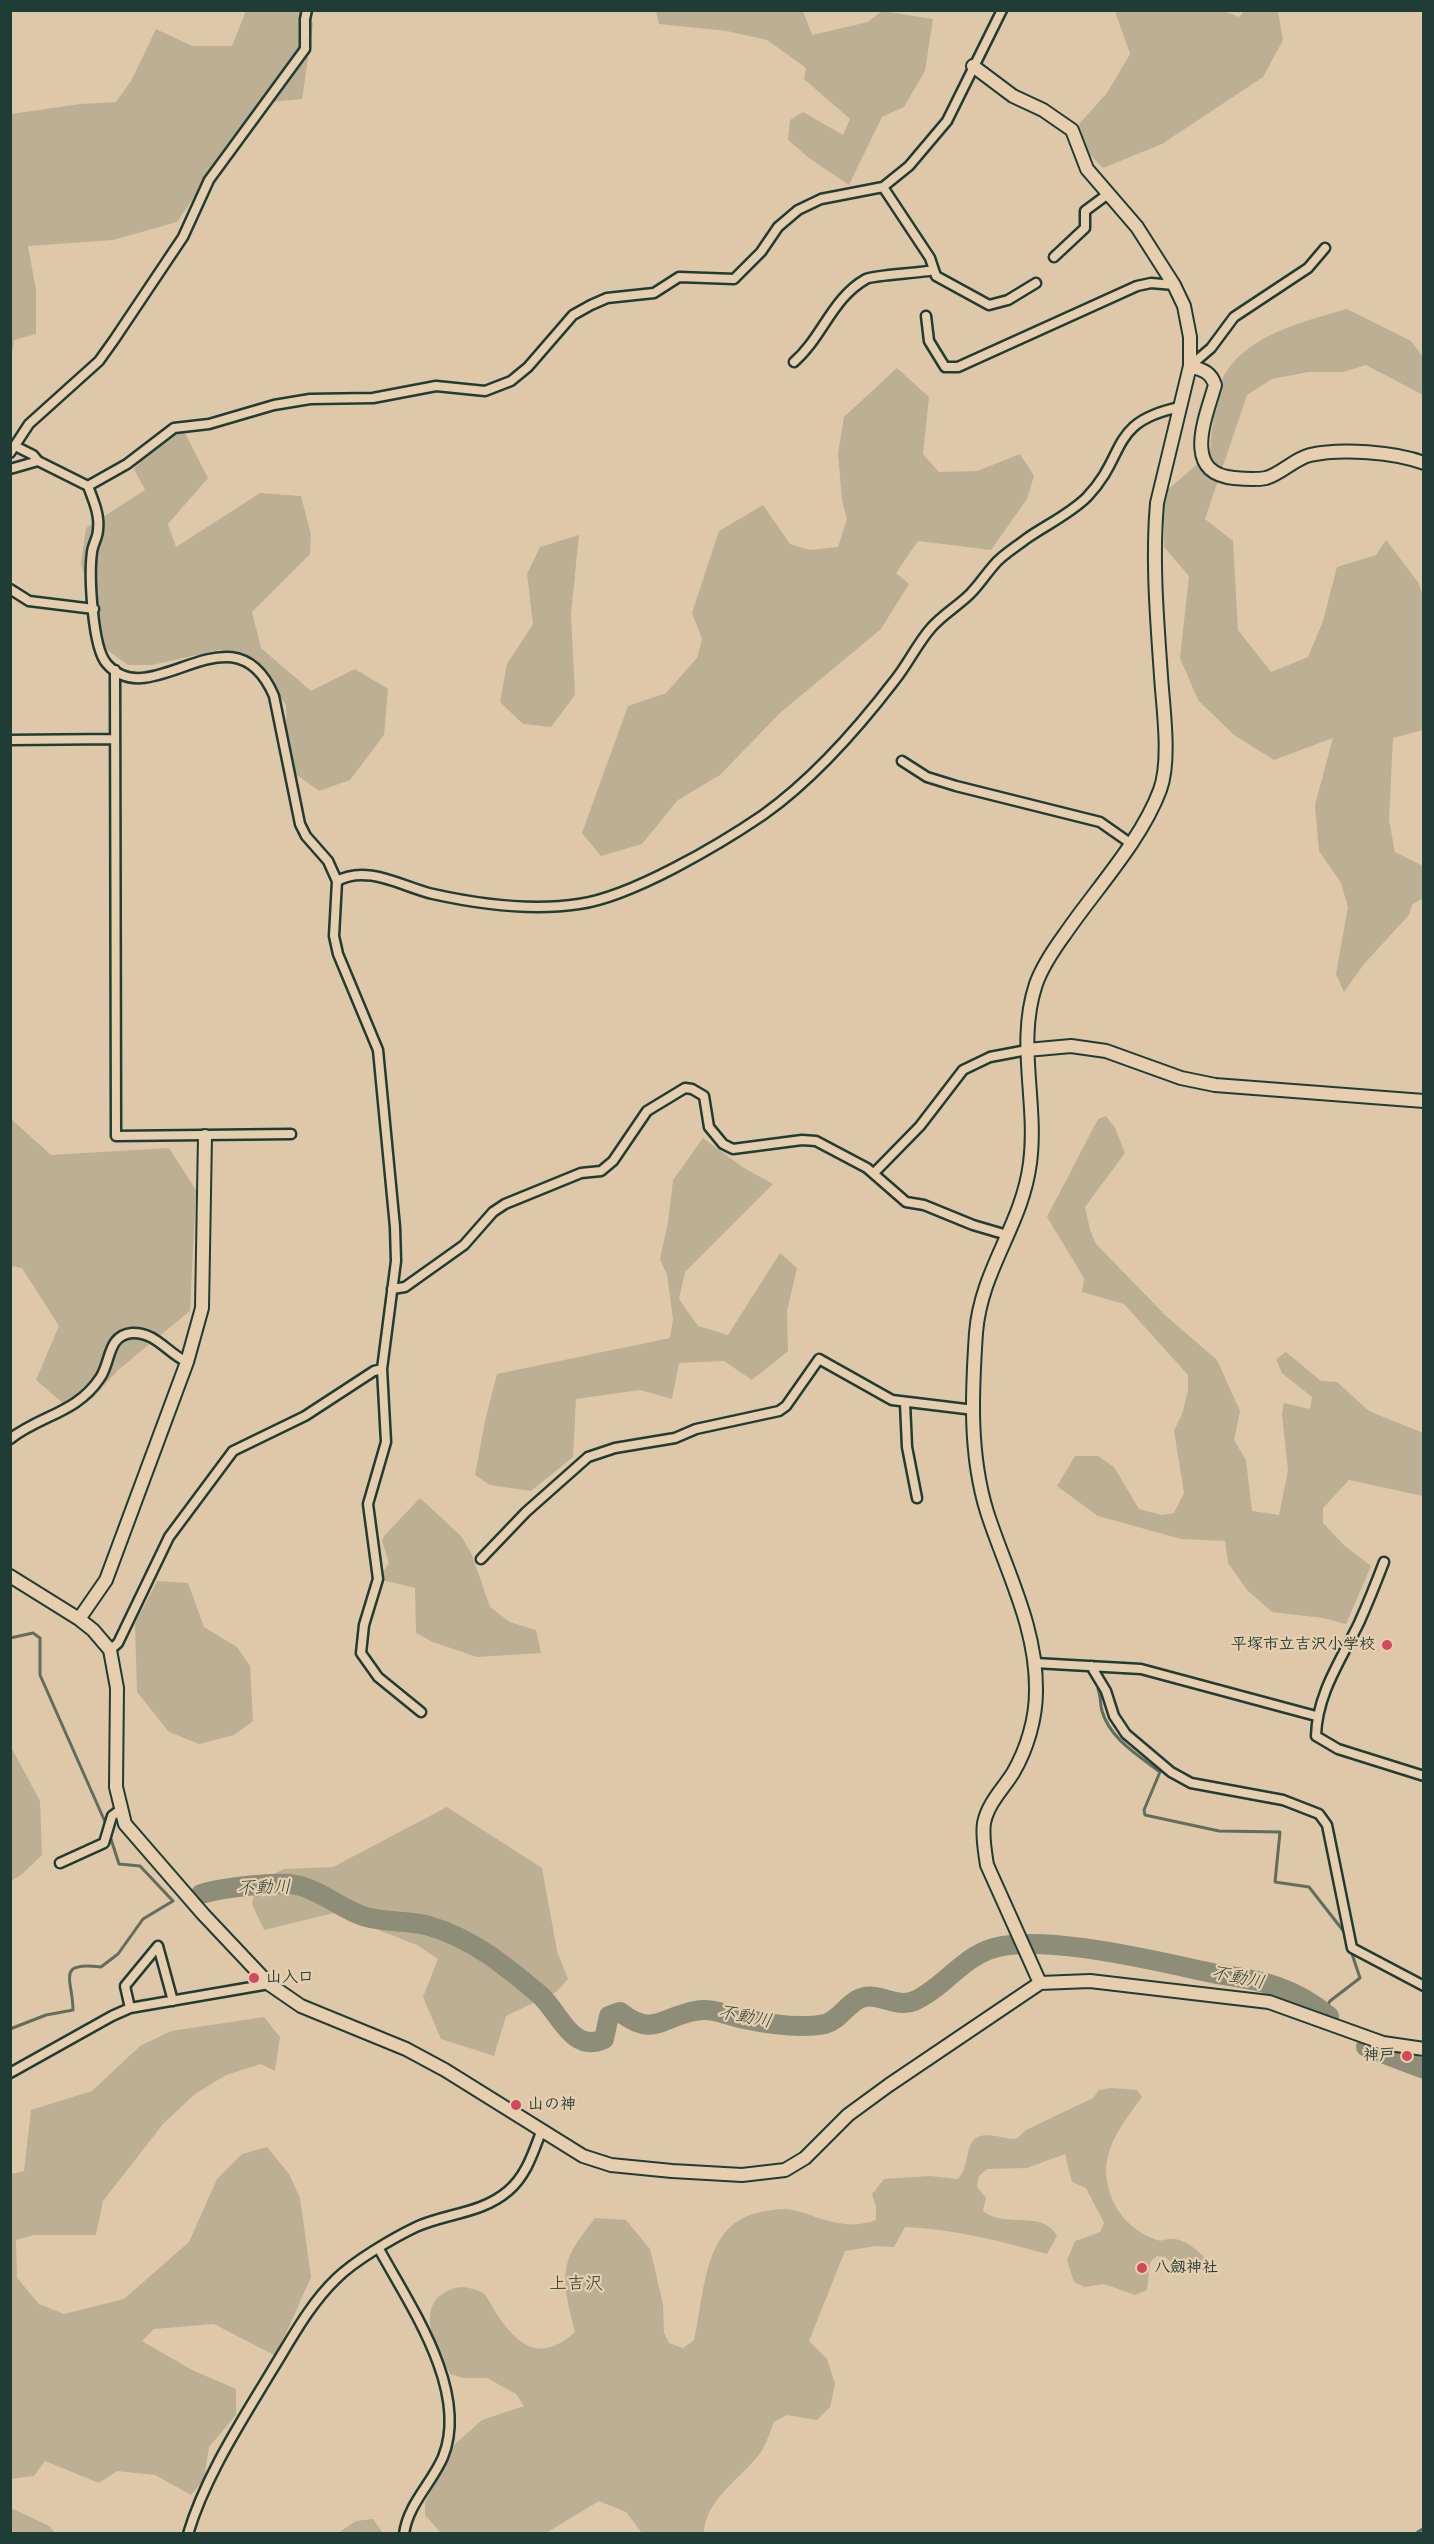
<!DOCTYPE html>
<meta charset="utf-8">
<style>
body{margin:0}
#map{position:relative;width:1434px;height:2544px;overflow:hidden;background:#dfc8aa;font-family:"Patrick Hand",sans-serif}
canvas{display:block}
.frame{position:absolute;inset:0;border:12px solid #1f3d34;pointer-events:none}
</style>
<div id="map">
<canvas width="1434" height="2544"></canvas>
<div class="frame"></div>
</div>
<script>
const ctx = document.querySelector('canvas').getContext('2d');
ctx.lineJoin = 'round';
function fill(path, color) {
  ctx.fillStyle = color;
  ctx.fill(path, 'evenodd');
}
function stroke(path, color, width, dash) {
  ctx.strokeStyle = color;
  ctx.lineWidth = width;
  ctx.lineCap = dash ? 'butt' : 'round';
  ctx.setLineDash(dash || []);
  ctx.stroke(path);
}
function label(font, color, halo, rows, align = 'center') {
  ctx.font = font + ' "Patrick Hand","Klee One",sans-serif';
  ctx.lineWidth = 4.5;
  ctx.setLineDash([]);
  ctx.textBaseline = 'middle';
  ctx.strokeStyle = halo;
  ctx.fillStyle = color;
  for (const [text, x, y, turn = 0] of rows) {
    ctx.save();
    ctx.translate(x, y);
    ctx.rotate((+turn || 0) * Math.PI / 180);
    ctx.textAlign = isNaN(turn) ? turn : align;
    if (halo) ctx.strokeText(text, 0, 0);
    ctx.fillText(text, 0, 0);
    ctx.restore();
  }
}
fill(new Path2D(`
 M246,11H310L313,26L302,99L259,103L177,222L113,240L28,246L36,290V334L14,340L11,361V114L80,104L116,102L131,81L156,29L192,46H232Z
 M656,11H803L812,35L868,22L882,11L933,19L925,71L904,107L882,117L849,185L809,158L788,140L790,120L803,112L843,135L850,119L804,79L806,68L767,40L727,31L659,24Z
 M1115,11H1224L1239,17L1244,11H1278L1283,40L1263,77L1162,144L1103,168L1088,153L1079,124L1107,93L1130,54Z
 M1347,309L1411,341L1423,357V395L1366,365L1343,372H1308L1272,379L1247,395L1205,519L1233,541L1238,630L1271,672L1308,657L1323,621L1337,567L1376,555L1386,540L1418,582L1423,595V730L1393,738L1389,820L1395,852L1423,866V898L1412,905L1409,915L1364,964L1344,992L1336,974L1348,907L1341,883L1319,851L1315,805L1333,738L1274,760L1234,735L1198,700L1180,658L1189,576L1164,547V493L1210,453C1212,431 1214,391 1226,372C1250,334 1308,320 1347,309Z
 M897,368L929,397L923,454L939,472L977,471L1020,454L1034,476L1027,499L991,550L918,541L896,573L909,584L881,629L781,712L720,775L678,800L642,844L601,856L582,833L628,706L666,693L697,658L702,639L692,613L719,531L763,505L790,544L810,550L838,547L847,519L842,500L838,454L844,417Z
 M184,431L208,478L168,524L176,547L260,493L301,496L311,535L310,554L252,612L261,648L311,691L355,669L388,689L384,735L350,780L319,791L287,768L286,705L249,655L219,650L152,665H128L106,649L81,564L86,528L145,490L134,469L164,433Z
 M579,535L571,614L575,695L551,727L523,724L500,702L507,664L533,624L527,574L540,547Z
 M1106,1116L1115,1128L1125,1153L1085,1207L1090,1230L1096,1244L1166,1316L1217,1360L1240,1411L1234,1440L1246,1460L1252,1511L1279,1515L1288,1470L1282,1414L1284,1403L1310,1409L1312,1397L1282,1373L1276,1359L1286,1352L1321,1381L1337,1382L1369,1411L1423,1433V1496L1349,1480L1323,1508V1523L1345,1546L1371,1566L1346,1624L1323,1618L1272,1612L1247,1590L1228,1563L1225,1541L1181,1539L1098,1516L1057,1486L1075,1456H1098L1114,1467L1139,1509L1162,1515L1174,1513L1184,1493L1174,1431L1182,1414L1188,1390V1375L1124,1304L1082,1292L1084,1278L1047,1217L1098,1119Z
 M10,1118L51,1155L169,1148L196,1190L190,1311L118,1370L93,1398L73,1412L36,1380L59,1326L22,1268L11,1266Z
 M703,1138L744,1168L773,1184L685,1272L679,1299L698,1326L728,1335L780,1253L797,1268L787,1311L788,1351L752,1380L724,1361L679,1363L672,1399L640,1390L576,1399L573,1457L531,1491L490,1485L475,1475L485,1421L497,1374L670,1338L673,1319L667,1275L660,1259L668,1222L673,1180Z
 M420,1498L461,1536L472,1555L490,1607L510,1622L536,1630L541,1653L477,1657L433,1642L416,1633L415,1588L378,1579L389,1563L382,1541L384,1536Z
 M157,1581L188,1583L204,1627L237,1647L250,1666L253,1721L234,1735L199,1744L169,1732L137,1692L135,1623Z
 M10,1745L40,1801L42,1855L21,1875L11,1881Z
 M447,1807L542,1868L557,1951L568,1979L556,1992L506,2016L494,2056L441,2039L423,1997L438,1959L417,1945L334,1913L264,1930L252,1904L257,1882L284,1869L333,1867Z
 M264,2017L280,2037L275,2071L261,2064L226,2075L195,2094L163,2124L103,2201L96,2235H34L16,2240L17,2278L39,2304L64,2314L124,2299L189,2242L217,2179L242,2154L267,2147L289,2174L300,2198L311,2277L276,2356L214,2324L154,2329L142,2341L192,2370L236,2389V2415L209,2447L204,2480L191,2495L155,2475L117,2471L99,2483L45,2461L34,2476L11,2479V2174L24,2171L31,2110L92,2091L140,2046L171,2031Z
 M1111,2088L1137,2090L1142,2097C1116,2132 1093,2161 1115,2205C1123,2221 1139,2234 1157,2240C1163,2242 1168,2238 1175,2239C1187,2241 1197,2250 1205,2258L1201,2268L1181,2270L1165,2257L1157,2256L1150,2262L1147,2290L1135,2295L1104,2284L1085,2287L1074,2282L1067,2260L1075,2241L1100,2232L1104,2223L1086,2188L1072,2182L1065,2154L1027,2168L987,2169L979,2176L977,2187L986,2198L983,2211C1005,2229 1043,2209 1057,2236L1047,2254C1000,2241 954,2229 905,2227L894,2247L876,2246L845,2251L809,2341L827,2359L835,2384L830,2407L817,2420L787,2415L774,2422C769,2434 766,2446 758,2456C739,2480 705,2500 704,2533H642L626,2512L599,2501L546,2533H441L425,2515V2502L455,2444L482,2420L524,2406L516,2394L487,2378H463L450,2374C436,2346 412,2304 452,2289C461,2285 474,2288 483,2293C489,2298 493,2310 498,2316C520,2348 542,2362 575,2332C569,2307 559,2278 571,2253C577,2241 587,2229 595,2218L626,2220L650,2249L663,2304L664,2333L669,2343L683,2348L694,2340C705,2295 702,2223 761,2212C777,2209 786,2207 801,2212C828,2221 849,2230 876,2220V2206L872,2194L884,2179L930,2176L958,2179C973,2163 961,2136 987,2135C996,2135 1006,2139 1016,2139L1026,2130L1093,2098L1099,2090Z
 M10,2503L11,2508L49,2526L55,2533H11Z
 M373,2519L383,2533H338L356,2521Z`), '#bcaf94');
stroke(new Path2D(`
 M10,1638L33,1633L40,1638V1675L106,1824
 M1098,1689C1101,1697 1100,1704 1102,1711C1110,1739 1138,1755 1160,1772L1144,1810L1145,1815L1219,1831L1280,1832L1275,1882L1309,1887L1345,1933
 M1324,2012L1330,2001L1360,1978L1351,1951
 M10,2029L46,2015L73,2010C73,1980 55,1961 101,1967L118,1954L143,1919L173,1901L140,1866L119,1864L110,1836
 M1415,2534L1424,2528`), '#616d5d', 3);
stroke(new Path2D(`
 M201,1894C221,1888 276,1881 296,1885C321,1890 342,1910 366,1917C387,1923 409,1920 429,1926C472,1938 507,1967 540,1995C560,2013 572,2054 604,2039L609,2016L620,2012C654,2038 661,2017 695,2011C713,2007 727,2016 744,2019C768,2024 800,2029 825,2024C839,2020 845,2007 857,2000C876,1989 895,2009 914,2001C940,1990 961,1960 988,1950C1036,1931 1160,1962 1212,1973C1233,1977 1258,1979 1278,1987C1296,1993 1315,2005 1329,2016
 M1366,2047L1424,2069`), '#8d8d78', 20);
const street = new Path2D(`
 M883,187L930,258L936,276L989,305L1008,300L1036,283
 M1054,257L1085,228V211L1108,194
 M926,316L929,341L945,367H958L1137,286L1151,283L1174,285
 M794,362C822,338 832,298 866,279C874,275 921,273 934,270
 M1190,366L1211,348L1234,317L1308,268L1325,248
 M15,446L33,455L38,461
 M10,453L29,424L99,361L114,340L183,237L209,180L305,49V19L307,10
 M10,469L38,461L88,486C93,500 100,514 98,530C98,537 93,544 92,552C89,574 92,648 107,664C152,716 233,601 274,696L300,824L306,836L328,861L337,881L334,936L338,954L378,1050L395,1227L396,1261L382,1369L386,1442L368,1504L378,1579L364,1625L361,1653L378,1677L421,1712
 M88,486L127,464L174,428L209,424L274,405L310,399L373,398L436,386L485,391L511,381L528,367L573,315L591,305L607,298L654,293L679,277L734,279L761,252L778,227L798,210L821,199L883,187L909,166L947,121L1002,10
 M10,589L29,601L94,609
 M115,670L116,1136L291,1134
 M10,740L115,739
 M902,761L927,777L956,786L1100,822L1130,843
 M337,881C367,864 403,887 433,894C478,904 533,911 579,904C631,897 719,845 763,815C811,781 859,727 895,680C908,664 917,644 931,628C942,615 958,606 970,594C979,585 986,574 994,565C1002,555 1016,547 1026,539C1046,525 1070,514 1087,497C1128,454 1108,422 1180,407
 M874,1173L920,1126L963,1070L990,1057L1027,1050
 M392,1289L405,1287L464,1245L493,1212L505,1204L581,1173L601,1171L613,1161L647,1111L685,1088L692,1089L704,1096L709,1127L723,1144L733,1149L802,1140L816,1141L867,1168L906,1202L924,1205L973,1225L1007,1235
 M905,1403L907,1447L917,1498
 M10,1439C41,1415 77,1413 100,1378C111,1363 107,1335 132,1333C156,1332 167,1353 187,1362
 M481,1559L526,1512L588,1457L615,1448L675,1438L696,1429L779,1411L786,1406L819,1359L892,1400L974,1410
 M1384,1562C1376,1583 1368,1603 1359,1623C1341,1660 1317,1694 1316,1736L1338,1749L1424,1776
 M110,1650L118,1643L169,1537L233,1451L305,1416L374,1371L382,1369
 M1035,1663L1141,1669L1316,1716
 M1091,1666L1106,1691L1114,1716L1126,1734L1171,1772L1191,1783L1283,1800L1319,1814L1327,1825L1352,1948L1424,1986
 M60,1863L104,1843L112,1816L120,1810
 M130,2008L125,1986L158,1946L173,2001
 M10,2073L112,2016L130,2008L269,1984
 M379,2249C409,2304 470,2391 443,2457C432,2483 408,2504 404,2534
 M188,2534C205,2477 241,2422 271,2372C291,2340 309,2305 336,2279C354,2261 393,2238 416,2227C447,2213 481,2214 508,2191C526,2176 533,2153 541,2132`);
const secondary = new Path2D(`
 M973,66L1013,96L1043,110L1072,130L1087,169L1137,227L1174,285L1184,306L1190,337V366L1157,503C1152,561 1157,618 1161,676C1163,708 1171,760 1160,790C1141,841 1095,890 1065,934C1054,949 1042,967 1036,984C1016,1043 1038,1103 1030,1163C1022,1226 981,1269 976,1333C972,1392 969,1454 987,1512C1006,1571 1037,1627 1036,1691C1036,1719 1027,1749 1013,1773C1003,1789 988,1803 984,1823C982,1836 985,1852 987,1865L1040,1983
 M1190,366C1203,370 1211,372 1215,385C1206,417 1181,473 1234,478C1244,479 1256,480 1266,478C1281,474 1294,459 1310,455C1341,448 1395,452 1424,463
 M1027,1050L1071,1046L1106,1051L1181,1078L1215,1085L1424,1101
 M10,1576L79,1619L93,1630L110,1650L117,1688L116,1787L125,1824L203,1914L269,1984L301,2006L406,2049L445,2070L583,2156L611,2165L672,2171L742,2175L785,2170L805,2158L848,2115L889,2085L1040,1983L1090,1981L1269,2002L1383,2043L1424,2049
 M79,1619L106,1580L187,1362L202,1308L205,1136`);
stroke(street, '#1f3d34', 13);
stroke(secondary, '#1f3d34', 16);
stroke(street, '#e7ceaf', 8);
stroke(secondary, '#e7ceaf', 12);
for (const [x, y, r, color] of [
 [1387,1645,6,"#d1495b"],
 [254,1978,6,"#d1495b"],
 [1407,2056,6,"#d1495b"],
 [516,2105,6,"#d1495b"],
 [1142,2268,6,"#d1495b"]
]) {
  const dot = new Path2D();
  dot.arc(x, y, r, 0, 2 * Math.PI);
  ctx.fillStyle = color;
  ctx.fill(dot);
  stroke(dot, '#e7ceaf', 2);
}
label('bold 16px', '#1f3d34', '#e7ceaf', [
 ["平塚市立吉沢小学校",1375,1645,"right"],
 ["山入口",266,1978],
 ["神戸",1395,2056,"right"],
 ["山の神",528,2105],
 ["八劔神社",1154,2268]
], 'left');
label('italic 18px', '#2a453b', '#e7ceaf', [
 ["不動川",264,1888,-1],
 ["不動川",1238,1978,12],
 ["不動川",745,2017,11]
]);
label('18px', '#1f3d34', '#e7ceaf', [
 ["上吉沢",576,2284]
]);
</script>
